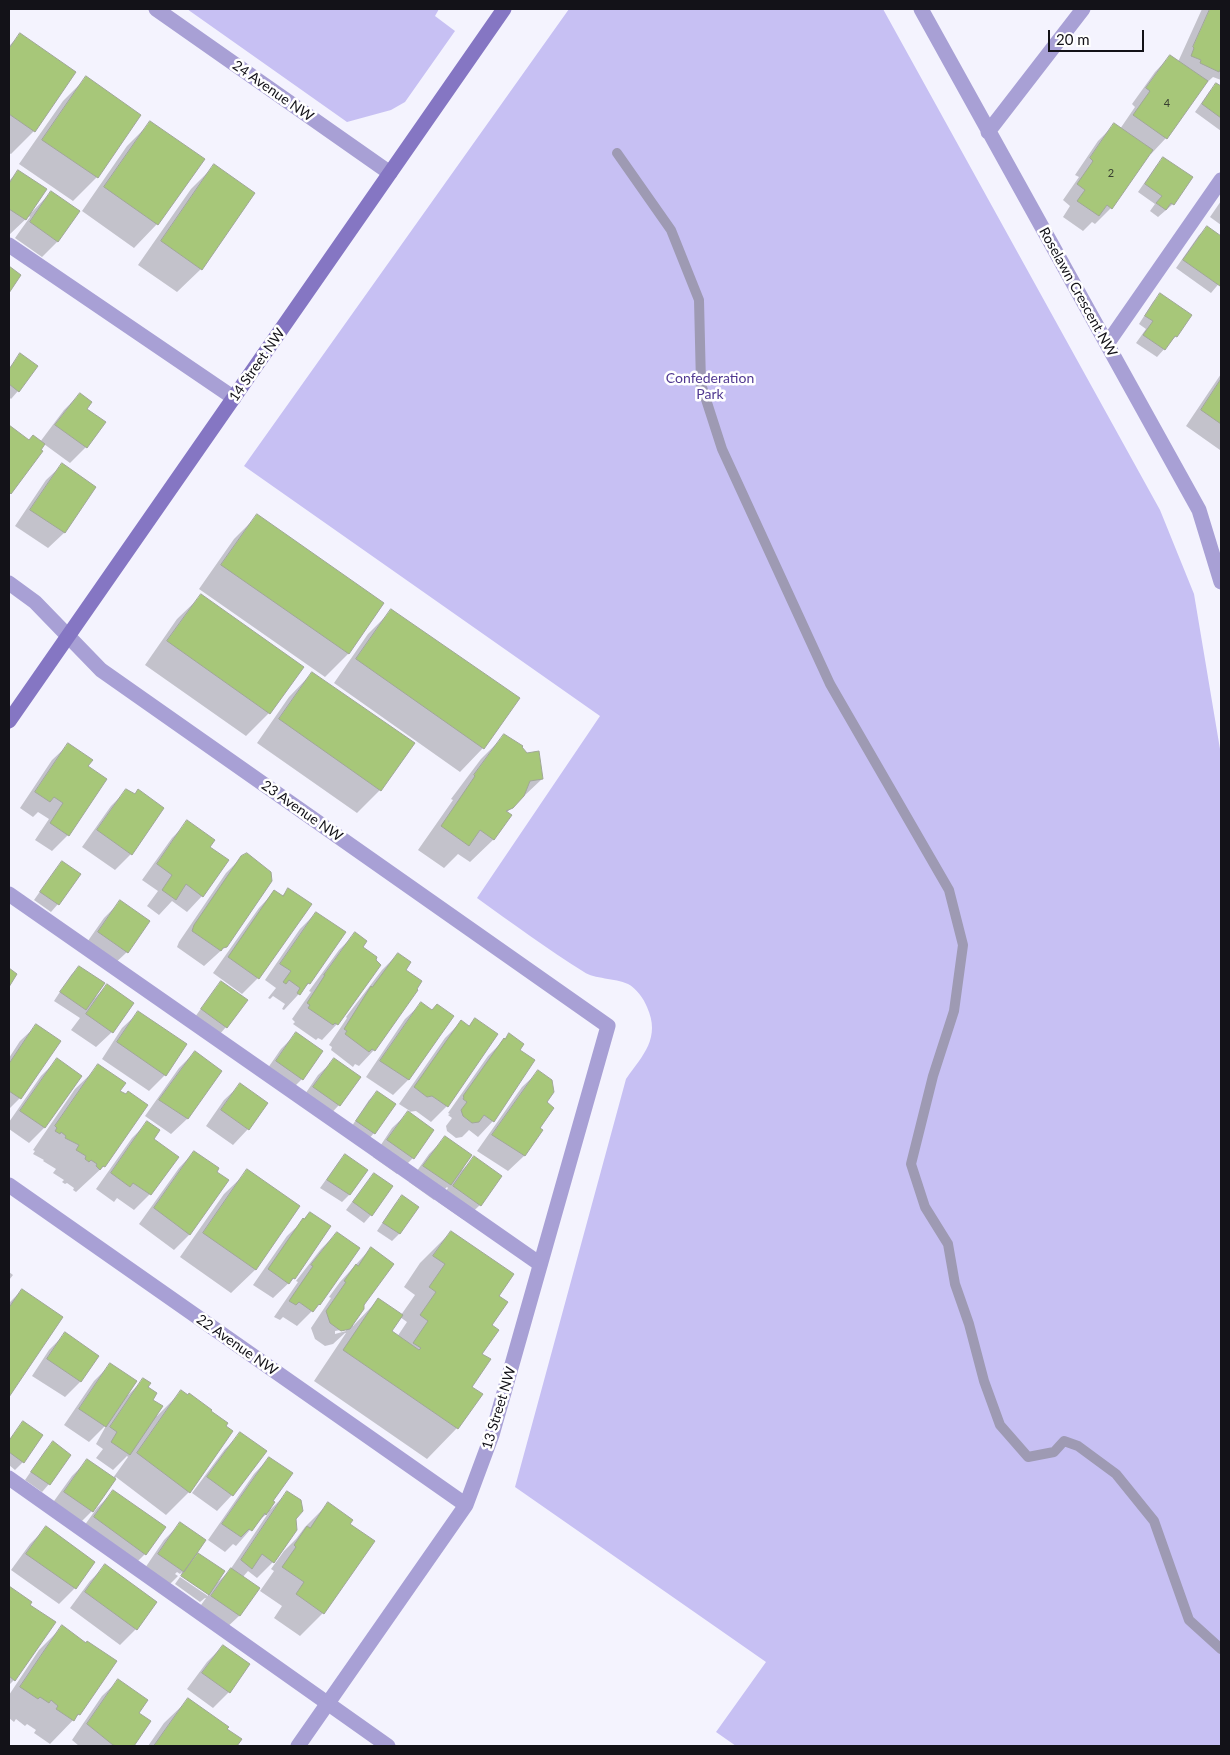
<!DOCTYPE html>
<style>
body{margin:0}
#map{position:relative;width:1230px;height:1755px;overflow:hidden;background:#f4f3fe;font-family:Lato,sans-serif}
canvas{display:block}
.frame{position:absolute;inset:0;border:10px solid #131218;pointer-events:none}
.scale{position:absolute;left:1048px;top:30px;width:96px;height:22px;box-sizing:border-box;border:2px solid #131218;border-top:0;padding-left:6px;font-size:15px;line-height:18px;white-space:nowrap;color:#131218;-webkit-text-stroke:4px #fff;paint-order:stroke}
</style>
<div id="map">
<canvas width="1230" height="1755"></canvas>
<div class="frame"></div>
<div class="scale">20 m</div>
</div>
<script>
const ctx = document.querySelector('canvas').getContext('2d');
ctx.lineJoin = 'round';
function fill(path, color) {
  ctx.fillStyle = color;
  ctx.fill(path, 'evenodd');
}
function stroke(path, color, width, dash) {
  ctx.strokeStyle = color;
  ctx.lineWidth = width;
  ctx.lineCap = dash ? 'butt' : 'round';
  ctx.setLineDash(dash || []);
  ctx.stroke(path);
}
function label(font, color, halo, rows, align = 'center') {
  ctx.font = font + ' Lato,sans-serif';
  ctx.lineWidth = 5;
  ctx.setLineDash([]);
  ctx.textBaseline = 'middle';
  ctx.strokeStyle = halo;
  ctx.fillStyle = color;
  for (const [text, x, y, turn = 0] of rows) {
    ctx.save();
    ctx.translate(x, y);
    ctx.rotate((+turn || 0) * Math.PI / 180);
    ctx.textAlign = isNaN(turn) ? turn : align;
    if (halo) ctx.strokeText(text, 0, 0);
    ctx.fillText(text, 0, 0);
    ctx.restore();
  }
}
fill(new Path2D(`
 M187,9H439L435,16L455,31L405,102L391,110L347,122Z
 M569,9H883L1160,510L1194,594L1221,755V1746H736L716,1732L766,1662L515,1487L626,1079C643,1055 661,1038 647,1007C644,999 636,988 628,984C615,978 594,979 584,972C547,949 512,923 477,898L600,716L244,466Z`), '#c7c0f3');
fill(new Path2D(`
 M1202,9H1221V80L1213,77L1202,87L1166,138L1151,154L1149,153L1111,208L1095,224L1092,222L1083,231L1063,217L1070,206L1063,200L1079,177L1075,175L1098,141L1114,125L1120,129L1135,107L1132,104L1155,72L1170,56L1178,62Z
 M20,35L34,131L11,154L9,153V46Z
 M86,78L140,115L97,177L73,201L19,164L63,101Z
 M1217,84L1221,88V131L1195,112L1209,92Z
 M151,122L157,224L134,248L82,211L127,146Z
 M1164,158L1173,204L1158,217L1150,211L1155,204L1138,192L1156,166Z
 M214,166L253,193L201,269L177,292L138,265L191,189Z
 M18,171L32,212L51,192L57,242L42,257L15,238L30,217L29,216L9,235V181Z
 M1221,201V225L1210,217Z
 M1207,228L1221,238V281L1211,293L1176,268L1199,235Z
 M1161,295L1176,336L1157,357L1136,343L1146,329L1139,324L1153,302Z
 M20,355L18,391L11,399L9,397V368Z
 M1221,374V449L1220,450L1186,426Z
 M80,394L85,409L104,423L86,447L70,463L44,444L40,450L41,451L9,494V428L29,442H40L64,410Z
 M62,465L94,487L64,533L48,548L15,526L46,480Z
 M257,516L383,604L348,654L325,677L199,589L234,539Z
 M201,596L269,713L246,736L145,665L177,619Z
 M392,610L483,748L460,772L334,683L368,634Z
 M312,673L380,790L357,813L257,743L289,697Z
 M504,736L542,779L506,813L494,839L470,862L458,854L444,868L418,850L453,800L451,799L481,759Z
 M68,745L86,767L105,779L68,835L52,851L35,840L49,819L38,812L33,817L20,808L52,760Z
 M127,790L131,854L115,870L82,847L111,806Z
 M188,822L208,847L202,896L187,912L172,901L159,915L147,906L158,891L142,880L172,838Z
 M242,857L226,946L204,966L177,947L179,942L226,873Z
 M62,862L58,904L51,912L34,900L55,870Z
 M289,889L310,904L258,978L242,994L213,973L259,908L274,892L281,897Z
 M120,902L127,952L111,967L83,948L104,918Z
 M316,913L309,983L284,1010L282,1009L285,1004L273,996L270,999L268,998L276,988L265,980L300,929Z
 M355,934L361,947L337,1024L322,1040L318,1038L316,1040L293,1024L295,1022L292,1019L311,992L309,991L339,950Z
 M398,954L404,970L374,1050L359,1066L355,1064L353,1067L331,1050L332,1047L329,1045L347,1018L346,1017L382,970Z
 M79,967L95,998L107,985L112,1032L96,1047L71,1030L80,1018L54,1001L71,975Z
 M221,983L226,1027L219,1035L195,1017L214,990Z
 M421,1004L432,1011L408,1080L393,1095L366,1077L405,1019Z
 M138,1013L165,1075L149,1091L102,1059L122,1028Z
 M461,1022L468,1027L496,1035L447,1106L431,1122L416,1111L408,1112L410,1111L399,1104L445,1038Z
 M36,1026L20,1098L9,1109V1058L20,1041Z
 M297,1033L322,1051L302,1079L286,1095L261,1078L281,1049Z
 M504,1040L493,1121L478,1137L469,1130L462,1137L456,1138L447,1131L446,1126L452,1118L448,1115L450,1114L448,1113L488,1056Z
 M195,1052L221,1071L187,1119L171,1134L145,1116L179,1068Z
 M57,1060L44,1128L29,1143L9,1129V1122L41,1076Z
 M334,1060L339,1105L324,1121L299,1103L318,1075Z
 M99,1066L119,1091L104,1166L76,1192L73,1190L74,1188L67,1183L65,1184L62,1182L64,1180L53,1173L56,1169L43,1161L44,1160L33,1154L35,1151L33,1150L75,1089Z
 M538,1072L545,1103L538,1128L541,1130L524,1156L508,1171L477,1151L522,1087Z
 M240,1085L248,1129L233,1145L206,1126L224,1100Z
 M377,1093L374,1133L367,1141L350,1129L369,1100Z
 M408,1113L413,1158L397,1174L373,1157L392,1128Z
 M147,1123L152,1139L150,1194L134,1210L117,1198L114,1202L96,1189L132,1138Z
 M445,1138L462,1170L474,1158L480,1205L464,1220L438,1202L448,1188L447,1187L434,1200L409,1182L429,1154Z
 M194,1152L215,1172L190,1234L174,1250L139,1224L179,1168Z
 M345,1155L366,1170L349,1195L342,1202L320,1188L338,1163Z
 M248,1171L299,1207L255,1270L231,1293L180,1257L224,1194Z
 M374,1174L371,1215L364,1223L346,1210L367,1182Z
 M403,1197L417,1207L399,1234L392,1241L377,1231L395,1204Z
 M310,1214L294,1278L273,1298L253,1285L287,1236Z
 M451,1232L497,1296L490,1326L457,1428L427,1459L314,1381L346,1333H345L333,1344L325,1346L315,1339L311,1328L331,1298L329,1297L340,1282L371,1248L363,1304L352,1325L353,1326L378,1300L401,1315L415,1295L404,1287L420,1263ZM400,1317L407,1322L397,1337L390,1331ZM346,1329V1331L335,1334V1331Z
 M337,1233L358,1248L319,1304L297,1326L283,1317L280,1320L274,1317L298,1282L296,1281L321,1249Z
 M9,1272L13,1275L9,1280Z
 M22,1290L61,1317L9,1395V1303Z
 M65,1334L80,1382L65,1397L32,1376L49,1350Z
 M110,1365L128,1395L143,1380L157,1416L181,1392L189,1492L166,1515L116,1477L93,1510L76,1527L49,1508L72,1476L88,1460L113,1478L128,1457L127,1456L113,1470L96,1458L103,1449L96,1444L107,1424L89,1442L64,1425L94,1381Z
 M23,1423L42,1435L23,1462L15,1470L9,1465V1440Z
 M240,1434L232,1495L217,1511L192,1493L225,1449Z
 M53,1443L49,1484L42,1492L25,1480L45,1451Z
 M269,1458L272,1501L269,1509L270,1510L287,1493L295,1518L296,1530L273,1562L257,1578L248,1571L242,1578L258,1589L239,1616L223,1631L196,1612L206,1598H205L200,1602L175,1584L180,1577L208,1596V1593L181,1575L182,1572L180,1574L177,1572L175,1574L178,1576L167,1587L143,1571L164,1540L180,1524L191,1562L198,1555L217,1583L230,1570L269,1512L257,1522L236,1546L233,1544L225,1552L208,1540L254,1474Z
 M113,1492L145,1554L129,1570L79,1533L97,1508Z
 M328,1504L349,1524L323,1613L300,1636L274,1618L282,1606L260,1591L274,1571L271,1569L284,1551L296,1539L305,1527Z
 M46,1528L93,1562L75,1588L59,1604L11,1570L30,1544Z
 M105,1566L136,1629L120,1645L70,1608L90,1581Z
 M9,1588L30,1602L14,1680L9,1685Z
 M62,1627L79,1714L50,1744L34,1733L36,1730L27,1724L25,1726L16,1719L14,1722L9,1718V1695L39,1650Z
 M223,1646L248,1665L229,1692L213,1708L187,1689L207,1662Z
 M118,1681L137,1713L150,1722L133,1746H79L72,1740L102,1696Z
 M188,1700L240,1739L235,1746H148L164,1723Z`), '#0003');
stroke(new Path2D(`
 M617,153L671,230L699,300L701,384L722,449L830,684L949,890L963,945L954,1011L933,1076L911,1164L925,1207L948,1244L955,1284L969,1324L984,1381L1000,1425L1028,1457L1054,1452L1064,1441L1078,1446L1116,1474L1154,1521L1189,1620L1221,1649`), '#9e9ab3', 10);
const building = new Path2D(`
 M1210,9H1221V68L1219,72L1200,63L1201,60L1191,56L1194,48L1193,47Z
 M20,33L76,72L35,132L9,114V49Z
 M1170,55L1208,81L1167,139L1133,115L1150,91L1146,88Z
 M86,76L141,115L98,178L42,140Z
 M1216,83L1221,86V118L1202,104Z
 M150,121L205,159L158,225L104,187Z
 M1114,123L1153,150L1112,209L1107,205L1099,216L1077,201L1085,190L1077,184L1093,161L1090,158Z
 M1163,157L1193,177L1174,205L1171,203L1166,210L1156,203L1162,196L1145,184Z
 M214,164L255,193L202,270L161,241Z
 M18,170L47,189L26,220L9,209V184Z
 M51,191L80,211L58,242L30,222Z
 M1207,226L1221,236V284L1220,286L1183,260Z
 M9,266L21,275L9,293Z
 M1160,293L1192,315L1177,337L1175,336L1165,350L1143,335L1153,321L1145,316Z
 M20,353L38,366L19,392L9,384V370Z
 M1221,379V424L1201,410Z
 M80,393L92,402L87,409L106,422L87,448L55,425Z
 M9,425L29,440L33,435L45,444L41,450L43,451L11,494L9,492Z
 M62,463L96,487L65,533L30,510Z
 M257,514L384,603L349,654L221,565Z
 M201,594L304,667L270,714L167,641Z
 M391,609L520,698L484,749L356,659Z
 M312,672L415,743L381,791L279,719Z
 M504,734L523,746L522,747L527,753L539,751L543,779L530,781L524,796L513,808L506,811L512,815L494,840L480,830L469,846L441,826L475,776L474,775Z
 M68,743L93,760L88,766L107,779L69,836L50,823L63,803L54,797L50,802L35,792Z
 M126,789L135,794L138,789L164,808L132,855L97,830Z
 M187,820L215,840L210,847L229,860L203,897L186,884L176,900L162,890L172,875L157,864Z
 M247,853L271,872L272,881L227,947L223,948L221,951L192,931L194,925L241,856Z
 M62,861L81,874L59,905L40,892Z
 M288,888L312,904L259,979L228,957L274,890L283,896Z
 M120,900L150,921L128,953L98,932Z
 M316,912L346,932L310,984L308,983L300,995L297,993L300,988L289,980L286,984L283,982L291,971L280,964Z
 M355,932L367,941L363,947L377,957L376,960L381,965L338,1025L335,1023L333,1025L308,1008L310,1005L307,1003L325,975H324Z
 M398,953L411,962L406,970L422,981L417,989L418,990L375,1051L372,1049L369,1052L345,1034L347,1031L344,1029L371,986L372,987Z
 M79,966L105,983L86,1010L60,992Z
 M9,968L17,974L9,987Z
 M221,981L248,1000L227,1028L201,1009Z
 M107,984L134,1003L113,1033L86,1014Z
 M421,1002L432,1010L437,1004L454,1016L409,1080L380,1061Z
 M138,1011L187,1044L166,1076L117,1042Z
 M475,1018L498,1034L448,1107L432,1096L427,1097L414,1087L461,1020L469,1026Z
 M36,1024L61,1041L21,1099L9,1091V1064Z
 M296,1032L323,1051L303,1080L276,1061Z
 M509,1033L524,1044L520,1050L535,1060L494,1122L484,1115L479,1122L472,1123L463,1116L461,1110L467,1102L463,1099L464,1097L463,1096L504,1038L505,1039Z
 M195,1051L222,1071L188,1119L159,1100Z
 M57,1058L82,1076L45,1128L20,1111Z
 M334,1058L361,1077L340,1106L313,1087Z
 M98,1064L126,1083L120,1091L126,1094L128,1091L148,1105L105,1167L103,1166L100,1170L96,1166L97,1164L91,1160L89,1162L85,1159L86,1156L76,1150L79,1145L65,1138L66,1136L61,1132L60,1134L55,1131L57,1128L55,1126Z
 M538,1070L552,1080L554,1092L547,1102L554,1108L540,1128L543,1130L525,1156L492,1135Z
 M240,1083L268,1103L249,1130L221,1110Z
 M377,1091L396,1104L375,1134L356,1121Z
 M408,1111L434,1130L414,1159L387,1140Z
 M147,1121L160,1130L154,1139L179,1157L151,1195L133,1183L130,1187L111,1173Z
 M445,1136L472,1155L451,1185L423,1166Z
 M194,1151L219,1168L217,1172L229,1180L190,1235L154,1208Z
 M345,1154L368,1170L350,1195L327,1180Z
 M474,1156L502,1176L481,1206L453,1186Z
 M247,1169L300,1206L256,1270L203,1233Z
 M374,1173L393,1186L372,1216L353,1202Z
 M402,1195L419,1207L400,1234L383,1223Z
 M310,1212L331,1226L295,1279L293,1278L289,1284L268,1269L303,1218L304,1219Z
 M451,1231L514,1274L499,1296L508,1302L492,1325L499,1330L482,1354L491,1359L472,1387L483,1394L458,1429L343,1350L378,1298L403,1315L392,1331L419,1350L421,1348L413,1343L428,1321L420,1315L436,1292L429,1287L445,1264L433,1256Z
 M337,1232L360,1248L320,1305L319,1304L313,1312L299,1302L296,1305L289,1301L313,1266L311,1265Z
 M371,1247L394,1264L364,1305V1309L350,1329L341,1331L330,1323L326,1311L346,1282L344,1281L356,1264L358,1266Z
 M22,1289L63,1317L9,1397V1308Z
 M65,1332L99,1356L81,1382L47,1359Z
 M110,1363L137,1381L106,1427L79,1409Z
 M143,1378L151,1383L148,1387L157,1393L153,1400L163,1406L130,1455L111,1442L117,1432L110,1427Z
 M181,1390L188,1395L189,1393L212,1410L211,1411L228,1423L226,1426L233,1431L190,1493L137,1453Z
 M23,1421L43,1435L24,1463L9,1452V1441Z
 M240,1432L267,1451L233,1496L207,1477Z
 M53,1441L71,1455L50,1485L31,1472Z
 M269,1457L293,1473L273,1501L275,1502L266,1515L265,1513L252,1531L249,1529L241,1537L222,1524Z
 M87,1459L116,1479L93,1512L64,1492Z
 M113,1490L166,1527L146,1555L94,1517Z
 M287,1491L301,1500L303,1511L296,1519L297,1530L274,1563L262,1554L252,1569L241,1560Z
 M328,1502L353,1520L350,1524L375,1541L324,1614L296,1594L304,1582L282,1567L296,1547L294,1545L307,1526L310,1528Z
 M180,1522L206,1540L184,1572L158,1554Z
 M46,1526L95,1562L76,1589L26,1554Z
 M198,1553L225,1571L209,1595L181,1576Z
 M105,1564L157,1602L137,1630L85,1592Z
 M231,1568L260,1588L240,1616L211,1596Z
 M9,1586L32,1602L30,1605L56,1622L15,1681L9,1676Z
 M62,1625L86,1643L87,1641L117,1661L80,1715L78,1714L74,1721L56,1709L58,1706L51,1700L49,1703L40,1697L38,1699L20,1687Z
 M223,1645L250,1664L230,1693L202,1673Z
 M118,1679L148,1700L139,1713L151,1721L134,1746H117L113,1745L87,1724Z
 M188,1698L229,1727L227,1729L242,1739L237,1746H154Z`);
fill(building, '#a7c779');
stroke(building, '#a0a797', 1);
stroke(new Path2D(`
 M9,245L234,398
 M1107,344L1221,180
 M9,894L540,1264
 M9,1478L388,1746`), '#a8a0d5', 15);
stroke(new Path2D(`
 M921,9L1199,510L1221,582
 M988,132L1083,9
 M9,583L35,602L101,670L608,1026L492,1435L466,1505L298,1746
 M9,1185L466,1505`), '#a8a0d5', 15);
stroke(new Path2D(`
 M156,9L390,173`), '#a8a0d5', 15);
stroke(new Path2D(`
 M9,721L504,9`), '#8576c3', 15);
label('11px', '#383f30', null, [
 ["4",1167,103],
 ["2",1111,173]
]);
label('14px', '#131218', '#fff', [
 ["24 Avenue NW",273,91,35],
 ["Roselawn Crescent NW",1078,292,61],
 ["14 Street NW",257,365,-55],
 ["23 Avenue NW",302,811,35],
 ["22 Avenue NW",237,1345,35],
 ["13 Street NW",499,1408,-73]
]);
label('14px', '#513991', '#fff', [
 ["Confederation",710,378],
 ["Park",710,394]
]);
</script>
